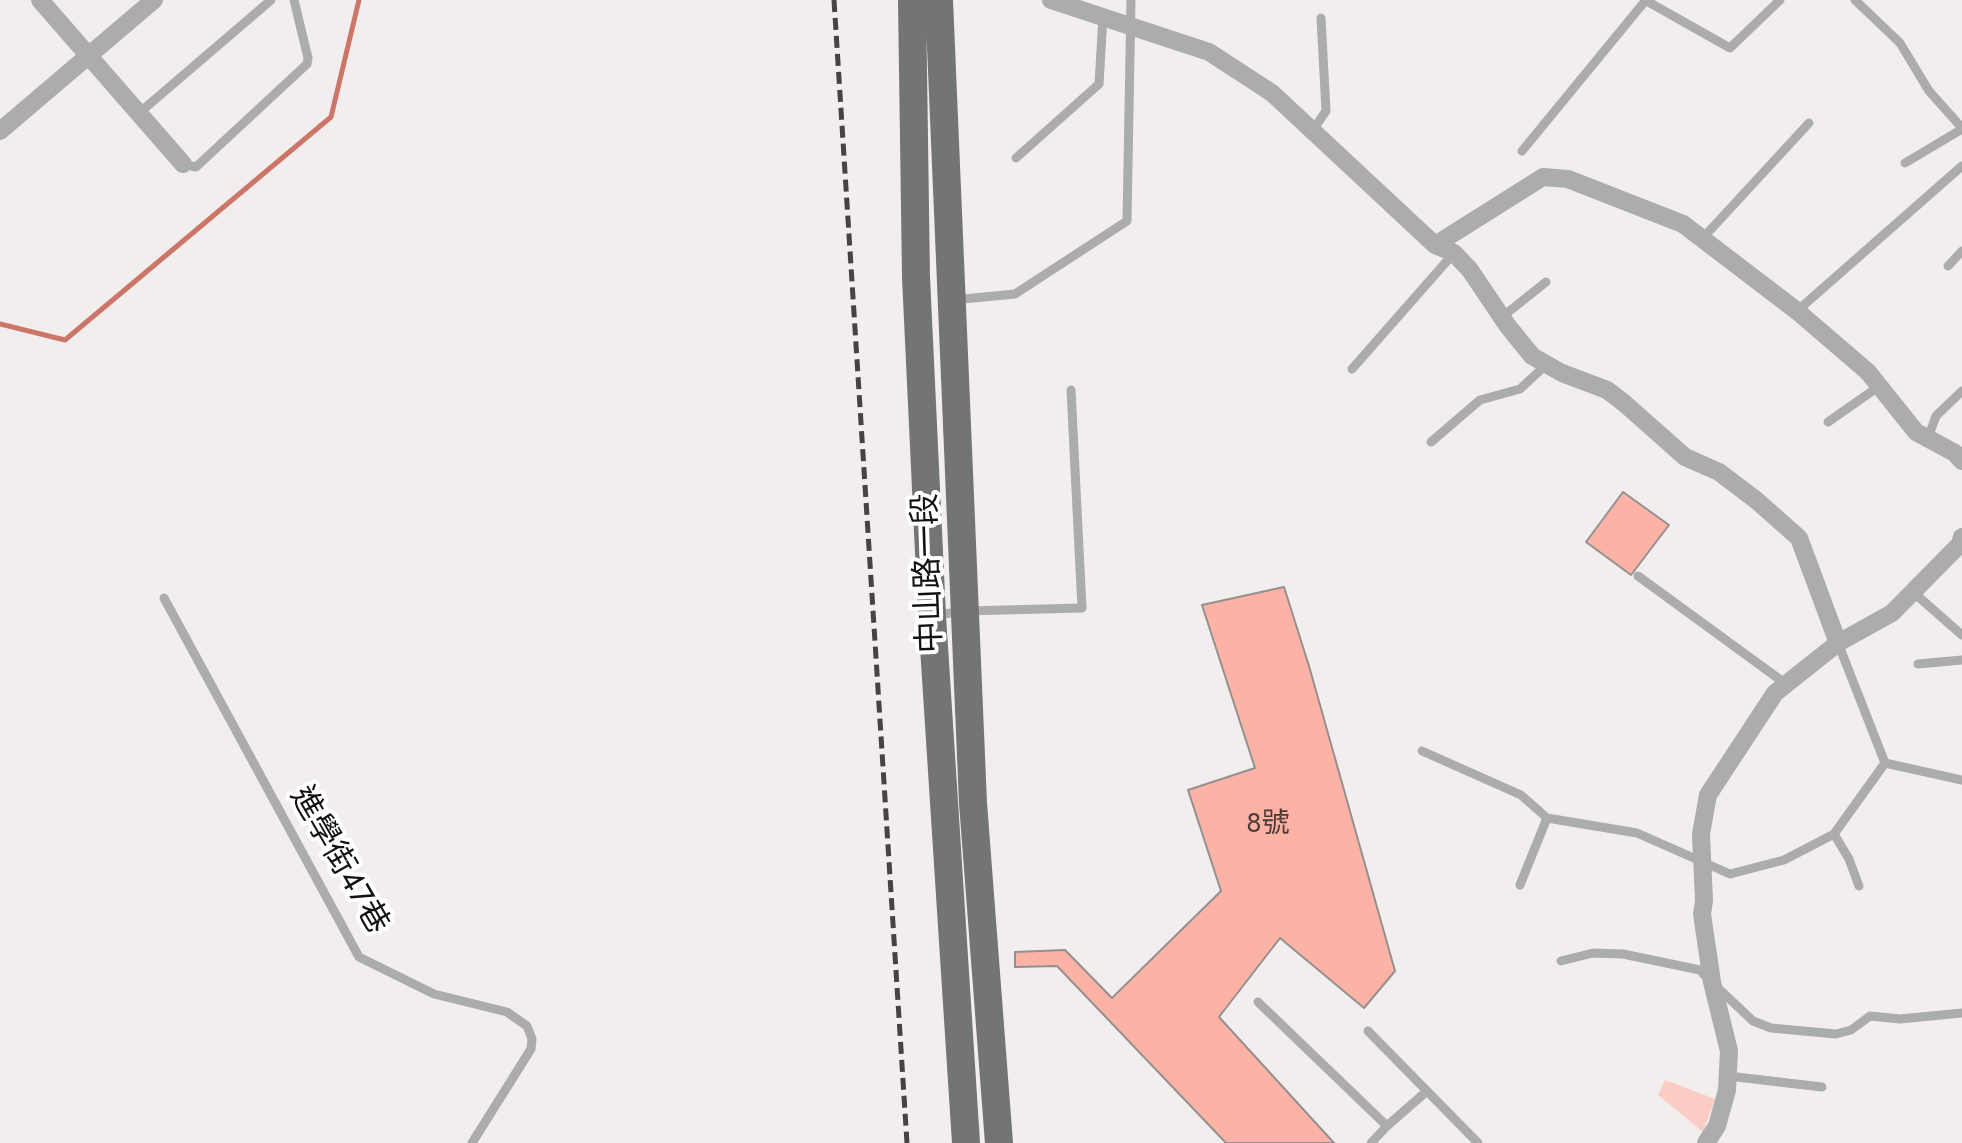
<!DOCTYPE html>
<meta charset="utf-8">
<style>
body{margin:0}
canvas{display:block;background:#f2eeed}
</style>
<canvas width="1962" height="1143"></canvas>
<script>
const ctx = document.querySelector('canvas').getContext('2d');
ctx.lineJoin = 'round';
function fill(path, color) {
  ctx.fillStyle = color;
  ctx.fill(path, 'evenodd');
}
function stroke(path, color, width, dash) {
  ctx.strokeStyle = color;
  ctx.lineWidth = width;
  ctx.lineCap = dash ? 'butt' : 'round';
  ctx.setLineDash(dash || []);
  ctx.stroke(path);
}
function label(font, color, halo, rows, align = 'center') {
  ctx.font = font + ' Jost,"Noto Sans TC",sans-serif';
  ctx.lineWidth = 8;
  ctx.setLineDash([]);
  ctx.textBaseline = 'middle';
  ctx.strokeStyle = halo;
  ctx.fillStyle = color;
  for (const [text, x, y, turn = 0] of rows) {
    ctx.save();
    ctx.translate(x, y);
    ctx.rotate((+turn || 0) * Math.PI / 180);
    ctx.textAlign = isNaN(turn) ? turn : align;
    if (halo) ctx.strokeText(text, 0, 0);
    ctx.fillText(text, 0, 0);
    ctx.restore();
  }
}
fill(new Path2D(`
 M1665,1080L1715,1099L1703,1132L1658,1095Z`), '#faccc3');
stroke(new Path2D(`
 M0,324L65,340L331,117L359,0`), '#cb7668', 5);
const building = new Path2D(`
 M1623,492L1669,525L1631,575L1586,542Z
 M1284,587L1309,666L1395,971L1364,1008L1280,938L1219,1017L1334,1143H1226L1057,966L1015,967V952L1065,950L1112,998L1221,891L1188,790L1255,768L1202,605Z`);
fill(building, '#fcb3a6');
stroke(building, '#94908f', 2);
stroke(new Path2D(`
 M1645,0L1730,48L1780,0
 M1855,0L1900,43L1929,91L1962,128
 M138,114L271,0
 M1313,130L1326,111L1321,18
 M1522,151L1646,0
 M1016,158L1099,84L1103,17
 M1905,163L1962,129
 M183,164L196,167L307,64L308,58L294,0
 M1702,239L1809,123
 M1948,266L1962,251
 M953,300L1015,294L1127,221L1131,0
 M1797,311L1962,166
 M1502,317L1546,282
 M1352,369L1454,253
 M1828,422L1878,387
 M1928,438L1936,416L1962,391
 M1431,442L1480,400L1520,389L1547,364
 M1638,576L1786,684
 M1913,592L1962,635
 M164,598L359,957L434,994L507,1012L527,1026L532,1039L531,1049L472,1143
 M936,615L965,611L1082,608L1071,390
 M1838,643L1885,763L1962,780
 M1918,664L1962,660
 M1422,751L1521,795L1547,818L1637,833L1730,874L1784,860L1834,834L1885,763
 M1834,834L1849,859L1859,886
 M1520,885L1547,818
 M1561,961L1593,953L1623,954L1700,970L1707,978
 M1718,988L1753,1021L1771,1028L1836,1034L1851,1030L1870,1016L1900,1019L1962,1013
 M1258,1002L1387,1126L1371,1143
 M1368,1031L1478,1143
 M1728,1076L1822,1087
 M1387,1126L1427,1091`), '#abacad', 9);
stroke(new Path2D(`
 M40,0L183,164
 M1051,0L1209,52L1272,93L1435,245L1454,253L1470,270L1507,325L1532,356L1562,373L1607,390L1624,403L1685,457L1719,472L1756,500L1799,538L1838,643
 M0,131L154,0
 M1435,245L1543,177L1568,179L1683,224L1797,311L1868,372L1916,432L1955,453L1962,461
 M1706,1143L1717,1126L1727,1090L1729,1051L1712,982L1702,914L1704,901L1701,834L1708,795L1775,693L1838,643L1892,613L1960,544L1962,537`), '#abacad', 18);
stroke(new Path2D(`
 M912,0L916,277L932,616L966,1143
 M939,0L973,803L999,1143`), '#737476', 28);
stroke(new Path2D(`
 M834,0L907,1143`), '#454343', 5, [12, 6]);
label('28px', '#4d3a37', null, [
 ["8號",1268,825]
]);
label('32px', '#131212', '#fff', [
 ["中山路一段",930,573,-92],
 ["進學街47巷",338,861,60]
]);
</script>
